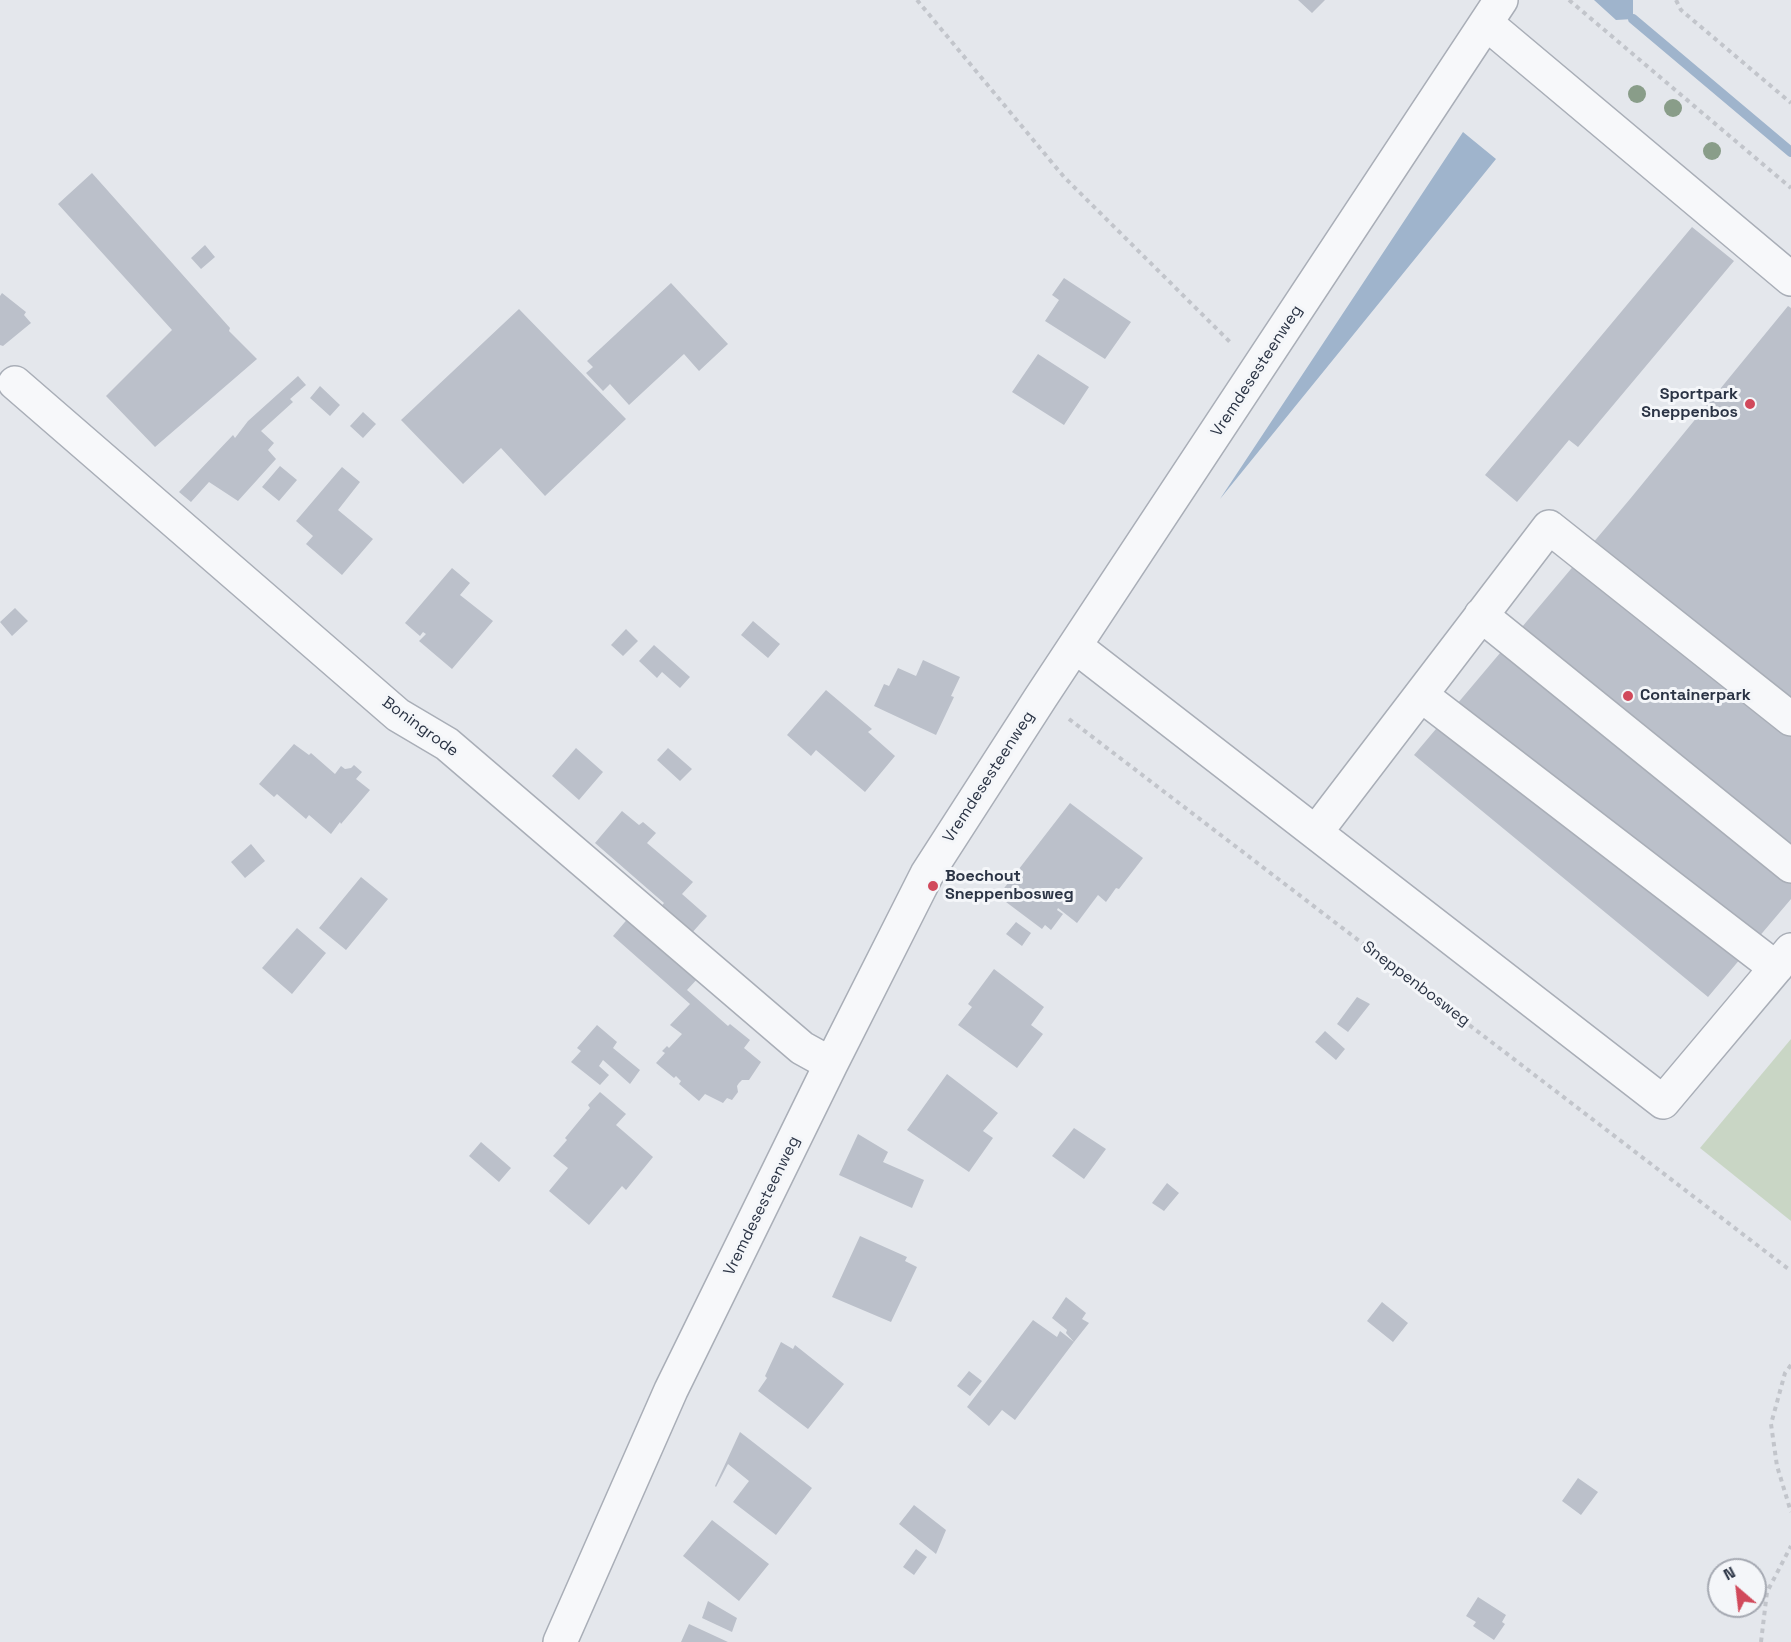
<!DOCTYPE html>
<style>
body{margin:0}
#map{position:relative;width:1791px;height:1642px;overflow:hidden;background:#e4e7ec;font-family:"Space Grotesk",sans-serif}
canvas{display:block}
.north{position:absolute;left:1707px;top:1558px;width:60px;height:60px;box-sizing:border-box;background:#f4f6f9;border:2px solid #a4a8b1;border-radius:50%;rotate:332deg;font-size:16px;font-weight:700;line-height:24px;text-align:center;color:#2b3445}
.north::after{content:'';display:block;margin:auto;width:21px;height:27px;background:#d1495b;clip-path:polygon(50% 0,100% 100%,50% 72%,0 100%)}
</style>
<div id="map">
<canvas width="1791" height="1642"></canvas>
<div class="north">N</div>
</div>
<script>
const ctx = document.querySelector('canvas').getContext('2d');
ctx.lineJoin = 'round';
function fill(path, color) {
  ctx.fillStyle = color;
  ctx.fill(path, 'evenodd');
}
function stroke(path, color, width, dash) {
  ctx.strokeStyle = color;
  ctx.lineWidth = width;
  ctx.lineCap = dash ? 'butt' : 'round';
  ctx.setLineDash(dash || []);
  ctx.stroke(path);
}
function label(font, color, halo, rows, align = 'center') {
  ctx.font = font + ' "Space Grotesk",sans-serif';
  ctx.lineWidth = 6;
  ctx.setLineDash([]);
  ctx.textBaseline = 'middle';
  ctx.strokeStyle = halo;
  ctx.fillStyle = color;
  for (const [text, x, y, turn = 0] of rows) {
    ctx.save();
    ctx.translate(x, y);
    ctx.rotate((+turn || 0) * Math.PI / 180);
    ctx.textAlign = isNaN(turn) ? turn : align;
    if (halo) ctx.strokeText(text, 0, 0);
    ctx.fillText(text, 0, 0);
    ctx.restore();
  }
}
fill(new Path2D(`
 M1791,1039V1221L1700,1148Z`), '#c9d6c5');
fill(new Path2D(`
 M1594,0H1633V19L1616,20Z
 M1463,132L1496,159L1220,499Z`), '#9fb4cc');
stroke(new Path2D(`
 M1633,19L1791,152`), '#9fb4cc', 10);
fill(new Path2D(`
 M1298,0H1325L1312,13Z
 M92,173L230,328L229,331L257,359L155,447L106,396L172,330L58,204Z
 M1692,227L1734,261L1578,447L1569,440L1517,502L1485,475Z
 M205,245L215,257L201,269L191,258Z
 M1064,278L1131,322L1105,359L1045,321L1059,300L1052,295Z
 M671,283L728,344L699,371L684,354L629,405L610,384L603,391L586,373L593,367L587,361Z
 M2,293L26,312L24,315L31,323L3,346L0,345V296Z
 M1788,306L1791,308V899L1708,997L1414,755L1630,499Z
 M519,309L626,419L545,496L501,448L463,484L401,420Z
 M1038,354L1089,387L1064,425L1012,392Z
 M298,376L306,385L290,399L293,402L261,431L274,443L268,450L276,459L238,501L209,482L191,502L179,492L233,435L235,438L248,421Z
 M320,386L340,405L330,416L310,398Z
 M363,412L376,424L363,438L350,426Z
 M280,466L297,480L279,501L262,487Z
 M342,467L360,482L338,510L373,539L342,575L306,544L313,536L296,521Z
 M452,568L470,583L460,595L493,621L452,669L419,641L426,634L423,632L420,636L405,623Z
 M15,608L28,621L12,636L0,622Z
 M753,621L780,644L768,658L741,635Z
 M626,629L638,641L623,656L611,645Z
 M654,645L690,677L680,688L662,672L657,678L639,661Z
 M923,660L960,677L951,696L954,697L936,735L874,706L884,684L889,686L898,668L916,676Z
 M826,690L872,729L868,732L895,756L865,792L816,750L811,756L787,735Z
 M294,744L309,755L311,753L335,774L341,766L345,769L351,768L354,765L362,772L356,779L370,790L341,824L340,822L331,834L309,815L306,819L277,794L274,797L259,784Z
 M576,748L603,772L579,800L552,776Z
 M668,748L692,769L680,781L657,760Z
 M1070,803L1143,858L1119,889L1116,888L1106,902L1098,895L1077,923L1058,908L1057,910L1063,914L1051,930L1045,925L1042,929L998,896Z
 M622,811L639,825L643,822L656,833L647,843L693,882L682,894L707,916L690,935L659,909L664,903L595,843Z
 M251,844L265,861L245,878L231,862Z
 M361,877L388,899L346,950L319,928Z
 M630,916L700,976L687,990L728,1026L730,1024L750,1040L744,1048L761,1062L749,1080H742L739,1083L737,1086L738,1092L732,1100L727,1098L723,1103L705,1094L699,1101L679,1084L681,1081L676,1076L674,1078L656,1063L665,1053L662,1051L667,1046L669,1048L682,1034L670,1025L690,1004L613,936Z
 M1016,922L1031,933L1022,946L1006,934Z
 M297,928L326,953L292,994L262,968Z
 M994,969L1044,1007L1031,1025L1043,1034L1017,1068L958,1025L972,1007L968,1004Z
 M1357,997L1370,1004L1348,1032L1337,1024Z
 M597,1025L617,1042L613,1048L640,1070L630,1084L603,1060L599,1066L609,1075L600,1085L571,1062L581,1051L577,1048Z
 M1325,1031L1345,1049L1336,1060L1315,1042Z
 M947,1074L998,1113L983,1131L993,1138L969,1172L907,1130Z
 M600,1092L626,1114L616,1125L653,1157L626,1190L622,1186L589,1225L549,1191L568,1168L553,1156L567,1140L565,1138L590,1108L588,1105Z
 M1074,1128L1106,1149L1084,1179L1052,1156Z
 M858,1134L888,1152L883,1162L924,1180L912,1208L839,1175Z
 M481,1142L511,1168L499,1182L469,1156Z
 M1167,1183L1179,1193L1164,1211L1152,1203Z
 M860,1236L907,1257L905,1261L917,1267L891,1322L832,1297Z
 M1066,1297L1086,1313L1082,1319L1089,1323L1074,1342L1066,1333L1067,1330L1052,1318Z
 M1382,1302L1408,1323L1393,1342L1367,1321Z
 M1033,1320L1057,1337L1060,1331L1074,1342L1015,1420L1002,1410L989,1426L967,1407Z
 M781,1342L793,1349L795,1345L844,1384L808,1429L758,1391L767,1378L765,1376Z
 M969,1371L982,1381L970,1396L957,1386Z
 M740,1432L812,1488L776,1535L733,1502L749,1481L728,1464L716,1487L715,1486Z
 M1578,1478L1598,1492L1581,1515L1562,1501Z
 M914,1505L946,1530L936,1554L899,1524Z
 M712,1520L769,1564L739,1601L683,1556Z
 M916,1549L927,1557L914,1575L903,1567Z
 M1478,1597L1506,1615L1502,1622L1505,1624L1494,1640L1473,1626L1476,1622L1466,1616Z
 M708,1601L737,1618L732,1632L702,1618Z
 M689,1624L728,1642H681Z`), '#bbc0ca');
const minor = new Path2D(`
 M1486,23L1791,279
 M15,383L398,715L447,744L802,1048L831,1064
 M1481,615L1791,866
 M1075,646L1663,1102L1791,950
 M1421,695L1776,968
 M1316,832L1549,527L1791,719
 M560,1642L671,1390L831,1064L927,874L1041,697L1501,0`);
stroke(minor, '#a9aeb7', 36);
stroke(new Path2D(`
 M917,0L1064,177L1232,344
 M1569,0L1791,188
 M1676,0L1681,10L1791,103
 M1069,719L1791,1271
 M1791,1365L1785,1373L1771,1424L1777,1466L1791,1512
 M1761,1642L1767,1592L1791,1546`), '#c2c5cb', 4, [4.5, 4.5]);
stroke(minor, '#f7f8fa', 33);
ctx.fillStyle = '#899d89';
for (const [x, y] of [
 [1637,94],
 [1673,108],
 [1712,151]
]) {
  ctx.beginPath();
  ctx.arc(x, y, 9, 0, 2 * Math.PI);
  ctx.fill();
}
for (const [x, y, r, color] of [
 [1750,404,6,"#d1495b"],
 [1628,696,6,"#d1495b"],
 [933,886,6,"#d1495b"]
]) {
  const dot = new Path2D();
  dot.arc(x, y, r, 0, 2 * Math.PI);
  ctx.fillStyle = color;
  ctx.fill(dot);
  stroke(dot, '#f4f6f9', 2);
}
label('16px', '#2b3445', '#f4f6f9', [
 ["Vremdesesteenweg",1257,371,-57],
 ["Boningrode",420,727,36],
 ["Vremdesesteenweg",989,777,-57],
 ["Sneppenbosweg",1416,984,37],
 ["Vremdesesteenweg",762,1206,-64]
]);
label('bold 16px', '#2b3445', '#f4f6f9', [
 ["Sportpark",1738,395,"right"],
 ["Sneppenbos",1738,413,"right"],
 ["Containerpark",1640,696],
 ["Boechout",945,877],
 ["Sneppenbosweg",945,895]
], 'left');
</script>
